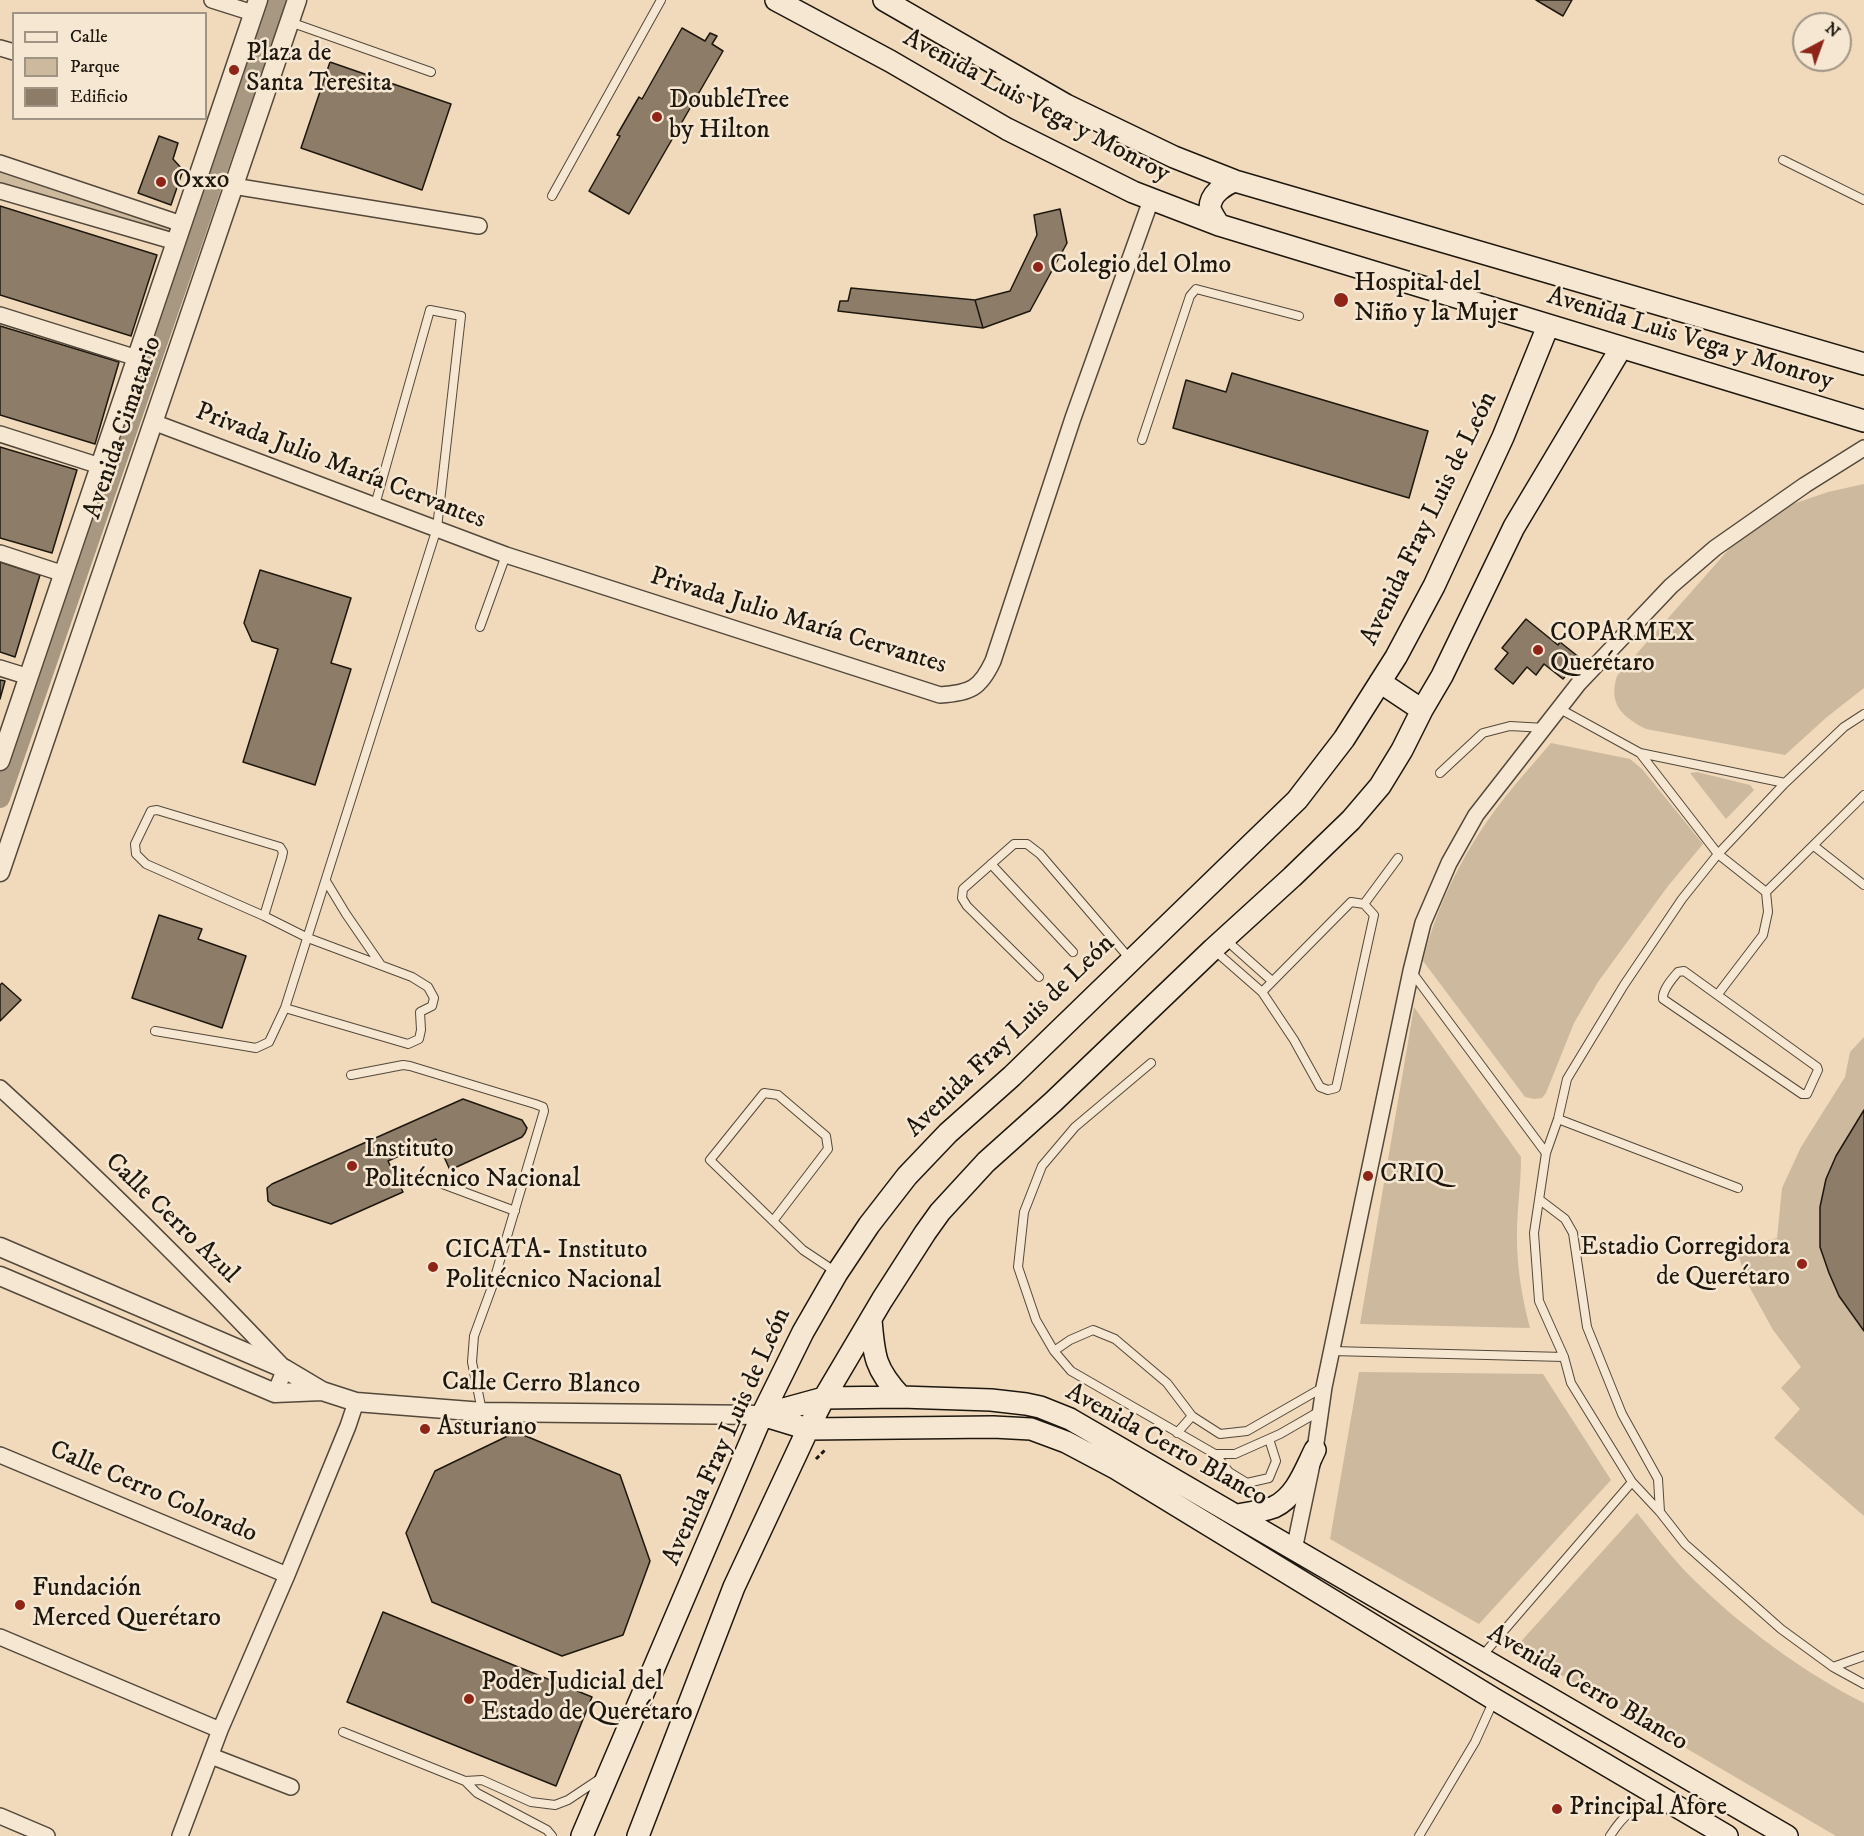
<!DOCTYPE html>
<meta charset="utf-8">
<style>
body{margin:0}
#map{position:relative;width:1864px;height:1836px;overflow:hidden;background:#f1dabc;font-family:"IM FELL DW Pica",serif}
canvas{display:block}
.legend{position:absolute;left:12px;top:12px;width:195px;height:108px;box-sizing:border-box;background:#f6e7d3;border:2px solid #a09484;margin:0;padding:8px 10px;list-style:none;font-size:18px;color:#1e170e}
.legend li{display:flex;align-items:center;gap:12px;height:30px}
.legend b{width:30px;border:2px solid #a09484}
.north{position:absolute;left:1792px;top:12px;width:60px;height:60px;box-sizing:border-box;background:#f6e7d3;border:2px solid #a09484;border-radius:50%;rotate:41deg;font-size:16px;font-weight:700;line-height:24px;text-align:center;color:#1e170e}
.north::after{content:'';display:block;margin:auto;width:21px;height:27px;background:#8f2418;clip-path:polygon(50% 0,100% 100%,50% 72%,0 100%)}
</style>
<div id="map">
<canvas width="1864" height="1836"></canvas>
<ul class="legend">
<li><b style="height:8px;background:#f6e7d3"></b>Calle</li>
<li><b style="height:16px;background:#cdb99e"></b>Parque</li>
<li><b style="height:16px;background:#8c7c68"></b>Edificio</li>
</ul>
<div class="north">N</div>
</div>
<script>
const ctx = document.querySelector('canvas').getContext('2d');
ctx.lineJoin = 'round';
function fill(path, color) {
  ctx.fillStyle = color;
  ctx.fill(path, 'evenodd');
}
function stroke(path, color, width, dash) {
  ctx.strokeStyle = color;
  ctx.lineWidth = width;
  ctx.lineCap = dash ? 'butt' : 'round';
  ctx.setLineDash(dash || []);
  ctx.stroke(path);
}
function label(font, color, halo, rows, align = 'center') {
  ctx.font = font + ' "IM FELL DW Pica",serif';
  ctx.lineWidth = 5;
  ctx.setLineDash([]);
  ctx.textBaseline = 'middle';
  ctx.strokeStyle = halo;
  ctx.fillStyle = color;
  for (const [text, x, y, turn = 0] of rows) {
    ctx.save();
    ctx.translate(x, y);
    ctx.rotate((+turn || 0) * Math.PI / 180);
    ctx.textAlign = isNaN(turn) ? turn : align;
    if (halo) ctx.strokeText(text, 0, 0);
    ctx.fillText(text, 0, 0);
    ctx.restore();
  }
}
fill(new Path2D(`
 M0,164L185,225L178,243L0,191Z
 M1864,484V688L1827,717L1785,755L1646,729C1622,717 1608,704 1617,676L1730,548L1764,522L1793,504L1828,492Z
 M1551,743L1630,759L1642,769L1703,844L1668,886L1598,982L1574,1023L1546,1093L1542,1098L1534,1099L1525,1097L1423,961C1437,903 1468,843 1506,796C1520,778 1536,761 1551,743Z
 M1697,772L1750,785L1754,790L1726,819L1690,773Z
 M1414,1007L1521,1157C1521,1181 1518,1203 1517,1227C1516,1262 1521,1294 1530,1328L1360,1324Z
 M1864,1037V1516L1774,1438L1800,1409L1781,1388L1801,1367L1773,1330L1745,1279L1737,1248L1777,1238L1782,1188L1801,1147L1845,1077L1850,1052Z
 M1359,1372L1543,1374L1611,1480L1479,1624L1330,1539Z
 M1637,1513C1654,1534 1671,1557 1690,1576C1738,1624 1804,1673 1864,1703V1836H1836L1515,1648Z`), '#cdb99e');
stroke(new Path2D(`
 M0,798L276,0`), '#a99881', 20);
const building = new Path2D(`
 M1536,0H1572L1563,16Z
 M682,28L705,41L710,33L717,36L712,44L723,51L629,214L589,191L620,136L617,135L639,97L642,99Z
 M330,62L451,104L422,190L301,148Z
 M159,136L178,143L173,159L183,170L171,205L138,193Z
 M0,206L157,255L131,336L0,295Z
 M1060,209L1067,243L1030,311L983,328L975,300L1010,291L1037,235L1034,215Z
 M851,288L975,300L983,328L838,311L840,301H848Z
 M0,326L119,362L95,444L0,415Z
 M1232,373L1428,431L1409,498L1173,428L1186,380L1226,392Z
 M0,447L77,470L52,553L0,538Z
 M0,562L40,575L15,657L0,652Z
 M260,570L351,598L331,663L351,669L315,785L243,762L278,649L252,641L244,623Z
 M1526,619L1558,645L1560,642L1580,658L1563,679L1544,664L1536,675L1527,667L1513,684L1495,669L1508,653L1502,648Z
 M0,680L5,681L0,699Z
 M159,915L202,929L198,939L246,956L222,1028L132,998Z
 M2,983L21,1000L0,1021V985Z
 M463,1099L522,1120L527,1128L525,1133L522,1137L450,1170L436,1139L388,1161L403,1192L331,1224L273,1205L268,1201L267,1188L272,1184Z
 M1864,1110V1331L1839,1296L1829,1273L1820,1247V1207L1826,1179L1836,1156Z
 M516,1432L620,1475L650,1561L623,1635L562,1656L432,1602L406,1533L435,1471Z
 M383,1612L592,1697L556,1786L347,1702Z`);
fill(building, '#8c7c68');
stroke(building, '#1e170e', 1.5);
const service = new Path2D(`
 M290,22L431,72
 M1783,160L1864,200
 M552,196L661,0
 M1142,440L1190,296L1196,289L1299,316
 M480,627L506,555
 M1560,709L1640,753L1785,783
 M1864,714L1844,727L1785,783L1718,854L1682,899L1624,985L1567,1079L1558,1119L1546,1153L1534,1233L1539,1301L1564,1357L1571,1383L1632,1482L1660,1512L1685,1544L1781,1629L1833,1667L1864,1684
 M1640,753L1718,854L1766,892L1768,912L1763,935L1718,994
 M1440,773L1483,733L1510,726L1545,728
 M1814,846L1864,885
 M991,864L1073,952
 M326,881L346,914L381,965
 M1766,892L1864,795
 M1351,902L1364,904L1374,915L1336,1088L1328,1090L1320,1087L1294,1040L1262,992Z
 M1364,904L1398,858
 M264,916L282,857L283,852L280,847L157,810L151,811L135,844L136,854L146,864L264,916L308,938L412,977L428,987L434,998L432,1006L420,1012L421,1030L419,1039L408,1044L285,1008
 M1226,940L1272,981
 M1214,950L1262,992
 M1411,971L1546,1153
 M1684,971L1817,1067L1818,1070L1807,1094H1802L1663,999C1662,990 1672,979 1678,972Z
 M1039,977L967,906L962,898L963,889L1014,844H1027L1040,854L1130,959
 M155,1031L256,1048L269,1042L285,1008L437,528L461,316L430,310L375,505
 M1151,1063L1075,1127L1042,1166L1024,1212L1018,1267L1036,1320L1054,1351L1071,1371L1215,1454H1235L1280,1434L1320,1411
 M351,1075L403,1065L410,1066L535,1104L543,1107L544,1111L492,1287L474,1336L472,1362L482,1411
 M1558,1119L1738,1188
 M429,1179L515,1211
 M1540,1200L1565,1219L1573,1233L1587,1327L1622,1414L1658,1479L1660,1512
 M773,1221L828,1149L826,1136L778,1095L764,1093L710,1160L803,1250L836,1272
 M1054,1351L1070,1340L1093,1330L1115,1339L1167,1383L1192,1416L1220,1434L1247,1431L1322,1388
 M1332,1351L1564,1357
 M1177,1433L1192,1416
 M1215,1454L1229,1472L1247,1483L1269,1478L1276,1461L1269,1439
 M1482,1656L1632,1482
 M1833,1667L1864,1656
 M343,1732L465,1781
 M552,1836L547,1830L477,1793L465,1781L482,1780L531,1802L555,1805L568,1800L601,1778
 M1419,1836L1475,1742L1494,1700
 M1610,1836C1626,1811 1633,1810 1658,1800`);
const minor = new Path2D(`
 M212,0L253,13
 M0,48L14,52
 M0,163L182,224
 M233,186L479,226
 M0,191L176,242
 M0,315L137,358
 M153,422L506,555L940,695C970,693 980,689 993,661L1073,418L1151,200
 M0,434L100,466
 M0,553L64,574
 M0,668L29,677
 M0,1088C99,1178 194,1272 285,1369L275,1393
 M0,1455L287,1575
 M1294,1550L1315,1450L1324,1387L1411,971L1423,923L1449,863L1476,815L1579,683L1671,586L1715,548L1805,485L1864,448
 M0,1637L220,1730
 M211,1756L291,1787
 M0,1816L47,1836
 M180,1836L220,1730L287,1575L348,1426L356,1402`);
const tertiary = new Path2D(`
 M0,761L258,0
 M0,872L297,0
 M0,1247L285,1369L322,1391L356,1402L483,1412L762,1415
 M0,1276L275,1393L322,1391`);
const secondary = new Path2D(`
 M776,0L890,61L1007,129L1133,192L1219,225L1864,421
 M884,0L1066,105L1174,157L1235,181L1864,364
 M1219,225C1216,220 1211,213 1210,208C1210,194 1224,185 1235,181
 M1380,682L1422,710
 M871,1320C874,1357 875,1369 901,1397
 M762,1415L824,1398L901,1397L991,1400L1026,1404L1040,1407L1070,1419L1787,1836
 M762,1415L808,1429L993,1427L1031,1429L1066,1442L1117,1469L1494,1699L1727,1836
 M1237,1515C1249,1513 1263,1511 1274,1507C1296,1497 1305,1470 1315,1450
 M582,1836L762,1415L803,1332L837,1273L869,1225L907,1176L948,1133L1012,1076L1297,800L1344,739L1396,657L1434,586L1503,437L1548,326
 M638,1836L734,1587L808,1429L824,1398L882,1300L925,1233L940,1212L986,1162L1053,1102L1213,949L1292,877L1351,820L1380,786L1402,750L1422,710L1442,676L1514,527L1621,348`);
stroke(service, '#53483a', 10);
stroke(minor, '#53483a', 18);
stroke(tertiary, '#53483a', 21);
stroke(secondary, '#1e170e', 24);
stroke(new Path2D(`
 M816,1459L826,1449`), '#1e170e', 3, [4.5, 3]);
stroke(service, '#f6e7d3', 8);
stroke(minor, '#f6e7d3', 15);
stroke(tertiary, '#f6e7d3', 18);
stroke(secondary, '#f6e7d3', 21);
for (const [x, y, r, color] of [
 [234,70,6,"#8f2418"],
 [657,117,6,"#8f2418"],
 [161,182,6,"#8f2418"],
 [1038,267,6,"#8f2418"],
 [1341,300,8,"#8f2418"],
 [1538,650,6,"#8f2418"],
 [352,1166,6,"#8f2418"],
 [1368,1176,6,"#8f2418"],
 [1802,1264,6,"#8f2418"],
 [433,1267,6,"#8f2418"],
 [425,1429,6,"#8f2418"],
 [20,1605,6,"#8f2418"],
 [469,1699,6,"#8f2418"],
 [1557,1809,6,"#8f2418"]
]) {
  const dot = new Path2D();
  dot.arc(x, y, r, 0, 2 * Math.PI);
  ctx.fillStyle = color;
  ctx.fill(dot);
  stroke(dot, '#f6e7d3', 2);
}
label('26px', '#1e170e', '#f6e7d3', [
 ["Plaza de",246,55],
 ["Santa Teresita",246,85],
 ["DoubleTree",669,102],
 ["by Hilton",669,132],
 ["Oxxo",173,182],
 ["Colegio del Olmo",1050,267],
 ["Hospital del",1354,285],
 ["Niño y la Mujer",1354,315],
 ["COPARMEX",1550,635],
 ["Querétaro",1550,665],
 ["Instituto",364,1151],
 ["Politécnico Nacional",364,1181],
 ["CRIQ",1380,1176],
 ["Estadio Corregidora",1790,1249,"right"],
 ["de Querétaro",1790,1279,"right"],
 ["CICATA- Instituto",445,1252],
 ["Politécnico Nacional",445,1282],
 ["Asturiano",437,1429],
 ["Fundación",32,1590],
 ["Merced Querétaro",32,1620],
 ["Poder Judicial del",481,1684],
 ["Estado de Querétaro",481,1714],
 ["Principal Afore",1569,1809]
], 'left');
label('26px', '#1e170e', '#f6e7d3', [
 ["Avenida Luis Vega y Monroy",1036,107,28],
 ["Avenida Luis Vega y Monroy",1690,340,17],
 ["Avenida Cimatario",124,428,-71],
 ["Privada Julio María Cervantes",340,467,21],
 ["Avenida Fray Luis de León",1430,519,-64],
 ["Privada Julio María Cervantes",798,622,17],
 ["Avenida Fray Luis de León",1011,1037,-44],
 ["Calle Cerro Azul",171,1219,44],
 ["Calle Cerro Blanco",541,1385,1],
 ["Avenida Fray Luis de León",728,1437,-66],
 ["Avenida Cerro Blanco",1166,1446,29],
 ["Calle Cerro Colorado",153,1493,23],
 ["Avenida Cerro Blanco",1587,1689,30]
]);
</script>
